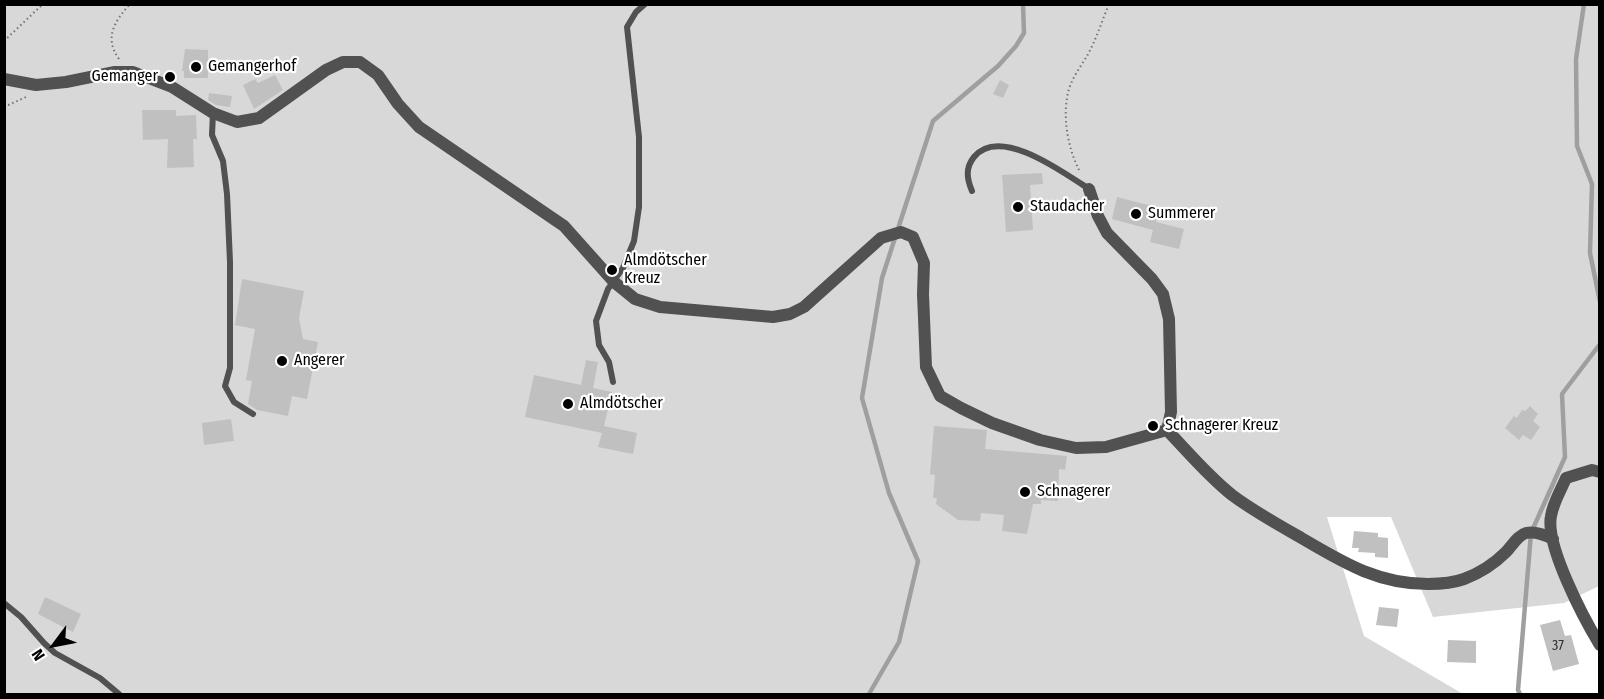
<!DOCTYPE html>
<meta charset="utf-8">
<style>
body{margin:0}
#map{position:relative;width:1604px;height:699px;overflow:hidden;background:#fff;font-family:"Fira Sans Condensed",sans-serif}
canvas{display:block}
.frame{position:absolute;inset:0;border:6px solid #000;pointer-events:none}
.north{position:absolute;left:24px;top:615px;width:60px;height:60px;-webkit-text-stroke:4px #fff;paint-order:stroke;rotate:238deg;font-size:16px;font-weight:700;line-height:24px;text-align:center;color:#000}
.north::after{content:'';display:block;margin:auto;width:21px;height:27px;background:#000;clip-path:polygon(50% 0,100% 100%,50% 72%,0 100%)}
</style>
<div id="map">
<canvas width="1604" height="699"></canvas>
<div class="frame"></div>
<div class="north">N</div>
</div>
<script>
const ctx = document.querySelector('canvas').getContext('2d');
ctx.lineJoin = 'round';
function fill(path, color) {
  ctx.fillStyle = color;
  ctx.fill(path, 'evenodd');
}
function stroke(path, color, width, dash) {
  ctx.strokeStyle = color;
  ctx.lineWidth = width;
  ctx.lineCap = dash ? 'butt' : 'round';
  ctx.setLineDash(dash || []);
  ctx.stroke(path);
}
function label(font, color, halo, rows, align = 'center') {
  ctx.font = font + ' "Fira Sans Condensed",sans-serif';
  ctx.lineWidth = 4.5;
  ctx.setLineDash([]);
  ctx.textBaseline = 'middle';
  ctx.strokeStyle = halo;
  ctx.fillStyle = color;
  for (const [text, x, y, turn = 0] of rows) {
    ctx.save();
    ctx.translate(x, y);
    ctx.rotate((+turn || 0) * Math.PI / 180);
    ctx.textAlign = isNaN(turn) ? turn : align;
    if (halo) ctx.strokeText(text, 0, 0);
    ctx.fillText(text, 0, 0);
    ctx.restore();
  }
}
fill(new Path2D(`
 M4,5H1599V586L1564,603L1433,617L1391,517H1327L1364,636L1463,694H5Z`), '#d8d8d8');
stroke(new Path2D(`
 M1584,4L1576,59L1577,146L1592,184L1590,253L1600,302
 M869,694L899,642L918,561L889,493L862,398L882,278L933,121L998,66L1016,46L1024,33L1023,4
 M1520,694L1518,690L1531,533L1565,457L1562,394L1600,344`), '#9f9f9f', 4.5);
fill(new Path2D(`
 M185,49L208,50V78H184V71H182Z
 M275,75L283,90L254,109L243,85L255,79L258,83Z
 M1000,80L1009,85L1003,98L993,94Z
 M209,93L232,96L230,107L216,105L208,100Z
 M142,110H176V116L196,115L197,139H193L194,167L167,168L168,139L143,140Z
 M1042,173L1043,184L1030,185L1033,230L1006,232L1002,175Z
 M1117,197L1160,208L1156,222L1184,229L1179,249L1150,242L1153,230L1112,219Z
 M242,279L304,291L299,318L303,339L318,342L307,399L292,396L288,416L257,410L248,404L252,381L246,380L255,329L235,325Z
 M586,360L598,362L593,388L612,392L604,426L637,433L633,454L598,447L602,433L525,417L534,375L581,385Z
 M1530,406L1538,414L1533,421L1540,427L1531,440L1523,435L1519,440L1505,428L1514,416L1517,418L1522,410L1525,411Z
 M231,419L234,441L204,445L202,423Z
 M934,426L987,430L985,449L1067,456L1065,470L1059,469L1058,501L1041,500V504H1033L1027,534L1002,531L1004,515L981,513L980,521L958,520L936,504L937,498H933L935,475L930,474Z
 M1354,531L1378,533V537L1388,538V558L1375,557V553L1358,552L1359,548H1352Z
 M45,597L81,614L73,632L38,614Z
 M1379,607L1399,609L1397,627L1376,625Z
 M1560,620L1565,636L1571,635L1579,664L1553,671L1540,625Z
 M1448,640L1476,641V663L1447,662Z`), '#c0c0c0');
stroke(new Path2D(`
 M4,41L43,4
 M119,59C104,38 114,22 130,4
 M4,107L26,97
 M1079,170C1069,150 1063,122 1067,98C1069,82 1079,69 1087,56C1096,40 1102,21 1109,4`), '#737373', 2, [1.5, 3]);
stroke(new Path2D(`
 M213,113L212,135L223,161L227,194L230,262V368L225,386L234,402L253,414
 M972,191C967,179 965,168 974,157C1000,125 1064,173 1089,189
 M613,382L609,362L599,345L596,321L608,289L623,268L634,241L639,207V137L627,27L636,12L645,4
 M4,603L21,617L44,643L55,653L100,678L119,694`), '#515151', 6);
stroke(new Path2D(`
 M4,79L36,85L66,82L115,72H133L172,87L213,113L237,122L259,118L326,70L343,62H360L378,75L398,104L419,127L564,226L614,282L635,299L660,307L773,317L790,314L804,307L881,238L901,232L913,237L924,263L923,294L926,367L940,396L961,408L992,423L1040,440L1076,448L1106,447L1167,430C1188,452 1208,476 1232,495C1252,510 1275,523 1298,536C1341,561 1376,584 1428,584C1440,584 1453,583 1464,579C1480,573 1495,563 1506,552C1512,546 1518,535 1526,533C1535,531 1545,535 1553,539
 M1089,189L1098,216L1107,233L1152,279L1163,294L1169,319L1171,412L1167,430
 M1600,472L1592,470L1566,478C1561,490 1553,503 1551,516C1545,545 1584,619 1600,645`), '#515151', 12);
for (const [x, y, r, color] of [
 [196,67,6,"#000"],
 [170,77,6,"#000"],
 [1018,207,6,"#000"],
 [1136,214,6,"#000"],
 [612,270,6,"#000"],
 [282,361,6,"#000"],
 [568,404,6,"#000"],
 [1153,426,6,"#000"],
 [1025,492,6,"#000"]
]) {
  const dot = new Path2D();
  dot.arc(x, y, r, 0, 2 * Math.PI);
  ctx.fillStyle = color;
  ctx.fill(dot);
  stroke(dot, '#fff', 2);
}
label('14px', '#303030', null, [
 ["37",1558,646]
]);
label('16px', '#000', '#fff', [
 ["Gemangerhof",208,67],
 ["Gemanger",158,77,"right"],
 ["Staudacher",1030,207],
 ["Summerer",1148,214],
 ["Almdötscher",624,261],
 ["Kreuz",624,279],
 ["Angerer",294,361],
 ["Almdötscher",580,404],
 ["Schnagerer Kreuz",1165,426],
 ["Schnagerer",1037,492]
], 'left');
</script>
